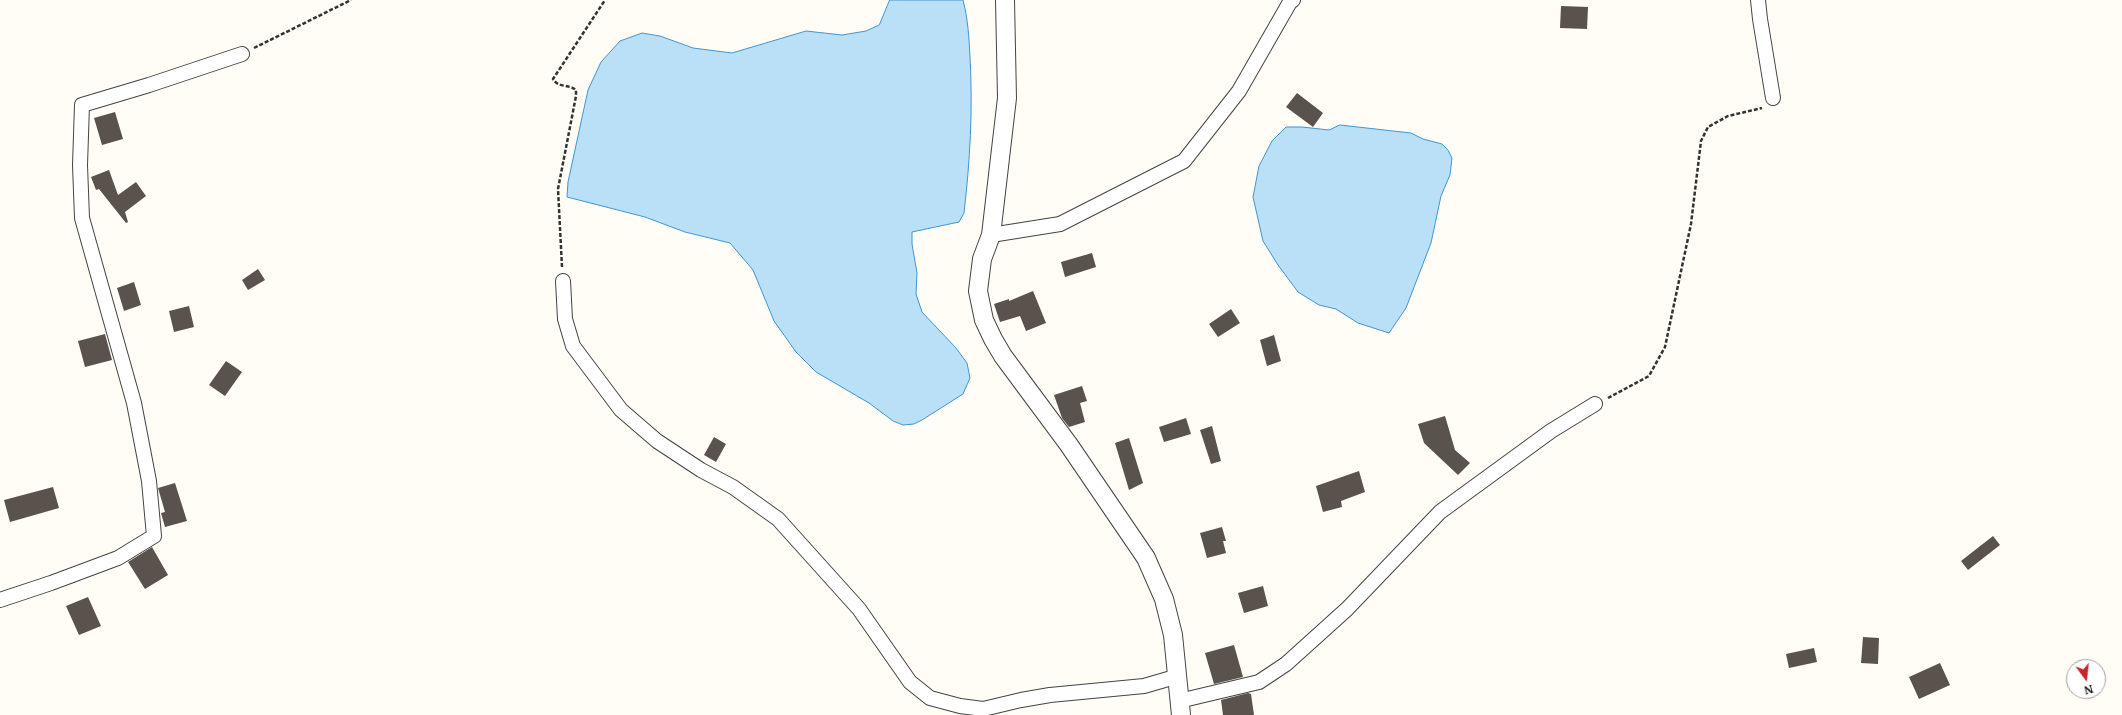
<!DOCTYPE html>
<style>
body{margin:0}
#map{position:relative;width:2122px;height:715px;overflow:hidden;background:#fffdf5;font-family:Merriweather,serif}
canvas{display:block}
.north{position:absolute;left:2066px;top:659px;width:40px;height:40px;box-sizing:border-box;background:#fff;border:1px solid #a0a0a0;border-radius:50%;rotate:165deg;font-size:11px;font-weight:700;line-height:16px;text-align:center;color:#111}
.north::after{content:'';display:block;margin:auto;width:14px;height:18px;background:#c4262e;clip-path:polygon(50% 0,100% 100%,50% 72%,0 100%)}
</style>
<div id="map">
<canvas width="2122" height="715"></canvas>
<div class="north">N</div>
</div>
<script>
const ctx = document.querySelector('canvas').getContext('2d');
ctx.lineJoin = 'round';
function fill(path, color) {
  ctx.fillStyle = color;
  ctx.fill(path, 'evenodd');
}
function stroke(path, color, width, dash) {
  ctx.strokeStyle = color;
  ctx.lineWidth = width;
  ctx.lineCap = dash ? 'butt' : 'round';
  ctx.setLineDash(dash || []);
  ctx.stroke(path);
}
const water = new Path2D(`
 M890,0H963C968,19 969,38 970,57C973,110 970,161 964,213L959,222L912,232V244L917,273L916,294L922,312L956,348L967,363L970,378L963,394L922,420L914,424L903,425L893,421L869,403L816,372L796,352L774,321L753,270L730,243L685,232L645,217L567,197L568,182L588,90L601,62L620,41L642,33L660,36L693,48L732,53L806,31L842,35L866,31L879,25Z
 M1340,125L1411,133L1423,139L1442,144L1448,150L1452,158L1450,175L1441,196L1431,243L1406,308L1389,333L1358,323L1336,309L1319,305L1298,292L1278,265L1263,241L1253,197L1259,166L1272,141L1286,127H1302L1329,130Z`);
fill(water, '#b9e0f7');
stroke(water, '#3f96cf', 1);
fill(new Path2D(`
 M1561,6L1588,7L1587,29L1560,28Z
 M1297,93L1323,113L1313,127L1286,107Z
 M115,112L123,139L102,145L94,118Z
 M109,170L118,195L136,182L146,196L125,212L128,222L126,223L99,189L96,190L91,177Z
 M1092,253L1096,267L1065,277L1061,262Z
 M258,269L265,280L248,290L242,280Z
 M134,282L141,305L124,311L117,288Z
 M1033,291L1046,323L1026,331L1020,316L1000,322L994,304L1009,299V301Z
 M189,306L194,327L174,332L169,311Z
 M1231,309L1240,323L1218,337L1209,324Z
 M105,334L112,360L85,367L78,341Z
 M1274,335L1281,361L1267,366L1260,340Z
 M226,361L242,372L225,396L209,385Z
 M1082,386L1087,401L1080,403L1085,422L1069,427L1062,418L1054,395Z
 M1445,416L1455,450L1470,463L1458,475L1424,443L1418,424Z
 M1186,418L1191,434L1164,442L1159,427Z
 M1212,426L1221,461L1211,464L1200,430Z
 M714,437L726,444L716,462L704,455Z
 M1129,438L1143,483L1129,490L1115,443Z
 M1359,471L1365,492L1341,501L1342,507L1323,512L1316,486Z
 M175,483L187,521L165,527L161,513L165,512L158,488Z
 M53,487L59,508L10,522L4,500Z
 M1222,527L1226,541H1223L1226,553L1207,558L1200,533Z
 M1993,536L2000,545L1968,570L1961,561Z
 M152,547L168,575L145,589L128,562Z
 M1263,586L1268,606L1244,613L1238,593Z
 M88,597L101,626L79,635L66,606Z
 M1863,637L1879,638L1878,664L1861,663Z
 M1234,645L1243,677L1214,684L1205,653Z
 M1814,648L1817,662L1789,668L1786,654Z
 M1940,663L1950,685L1919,699L1909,677Z
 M1248,693L1251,694L1254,715H1223L1221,700Z`), '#5a524d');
const minor = new Path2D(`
 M1758,0L1760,19L1773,98
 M991,235L1060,224L1184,161L1239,91L1290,2L1293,0
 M563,281L565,319L573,346L621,410L657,441L701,470L733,487L778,519L859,609L910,682L930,698L960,706L983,709L1021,700L1050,695L1144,686L1175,677
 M0,600L51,583L118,558L154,536L149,481L134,403L82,218L80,165L82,105L149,85L242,54
 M1179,701L1259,682L1286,664L1347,609L1440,512L1551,431L1595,404`);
const tertiary = new Path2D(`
 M1005,0L1007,98L991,235L982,259L978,291L984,320L993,339L1003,356L1069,445L1146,558L1164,599L1173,635L1181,715`);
stroke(minor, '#444', 16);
stroke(tertiary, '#444', 20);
stroke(new Path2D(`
 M254,48L351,0
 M562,267L558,189L576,96V90C569,84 558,88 553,79L605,0
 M1608,398L1649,376L1665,347L1691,224L1701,141L1708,127L1728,116L1762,108`), '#333', 2.5, [4, 2]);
stroke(minor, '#fff', 14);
stroke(tertiary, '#fff', 18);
</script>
